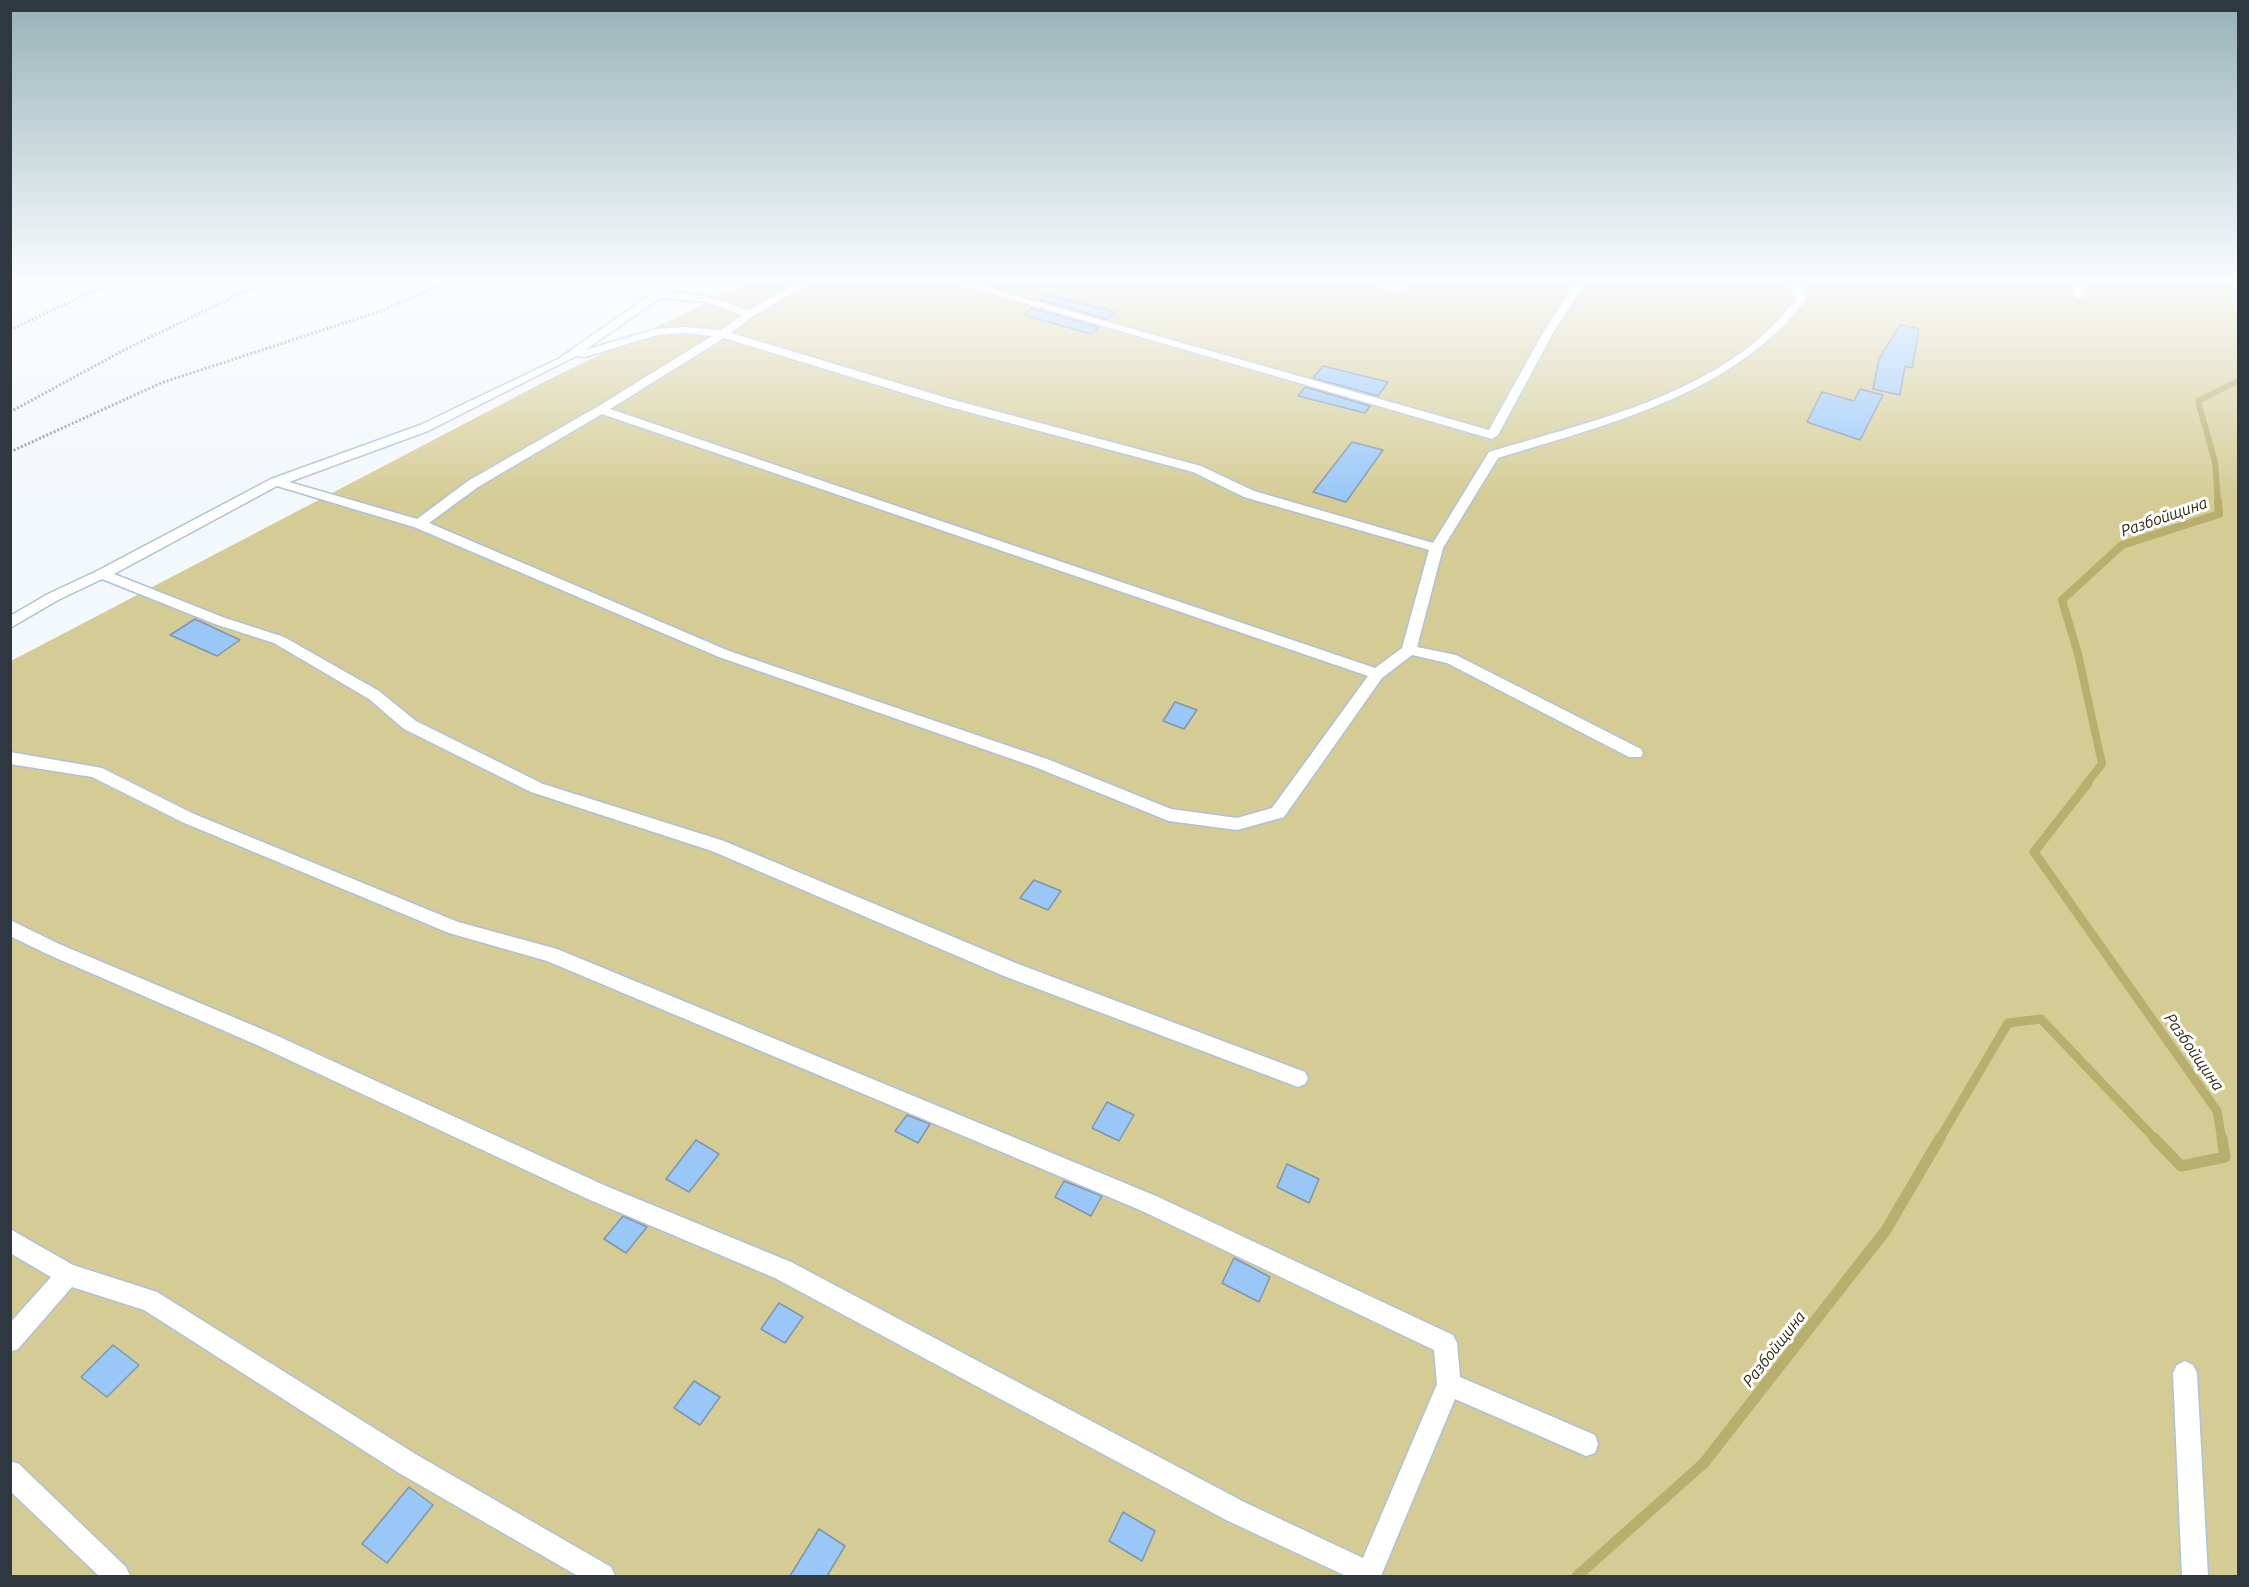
<!DOCTYPE html>
<meta charset="utf-8">
<style>
body{margin:0}
#map{position:relative;width:2249px;height:1587px;overflow:hidden;background:#f3f8fc;font-family:Ubuntu,sans-serif}
canvas{display:block}
.frame{position:absolute;inset:0;border:12px solid #2f3740;pointer-events:none}
</style>
<div id="map">
<canvas width="2249" height="1587"></canvas>
<div class="frame"></div>
</div>
<script>
const ctx = document.querySelector('canvas').getContext('2d');
ctx.lineJoin = 'round';
function fill(path, color) {
  ctx.fillStyle = color;
  ctx.fill(path, 'evenodd');
}
function stroke(path, color, width, dash) {
  ctx.strokeStyle = color;
  ctx.lineWidth = width;
  ctx.lineCap = dash ? 'butt' : 'round';
  ctx.setLineDash(dash || []);
  ctx.stroke(path);
}
function label(font, color, halo, rows, align = 'center') {
  ctx.font = font + ' Ubuntu,sans-serif';
  ctx.lineWidth = 6;
  ctx.setLineDash([]);
  ctx.textBaseline = 'middle';
  ctx.strokeStyle = halo;
  ctx.fillStyle = color;
  for (const [text, x, y, turn = 0] of rows) {
    ctx.save();
    ctx.translate(x, y);
    ctx.rotate((+turn || 0) * Math.PI / 180);
    ctx.textAlign = isNaN(turn) ? turn : align;
    if (halo) ctx.strokeText(text, 0, 0);
    ctx.fillText(text, 0, 0);
    ctx.restore();
  }
}
fill(new Path2D(`
 M757,278H2238V1576H11V661L546,381Z`), '#d4cc94');
stroke(new Path2D(`
 M2218,502L2215,462L2198,401L2238,381`), '#b8ae6d', 6);
stroke(new Path2D(`
 M2086,784L2102,764L2078,654L2062,600L2122,545L2219,514L2218,501`), '#b8ae6d', 8);
stroke(new Path2D(`
 M2088,783L2034,852L2217,1111L2222,1140
 M1939,1140L2008,1023L2041,1019L2156,1140`), '#b8ae6d', 9);
stroke(new Path2D(`
 M2154,1138L2181,1166L2225,1157L2222,1138
 M1577,1576L1704,1463L1886,1230L1940,1138`), '#b8ae6d', 11);
const building = new Path2D(`
 M1048,295L1115,312L1107,319L1041,300Z
 M1032,308L1099,327L1092,334L1023,315Z
 M1900,325L1919,329L1912,368L1905,366L1900,395L1873,389L1879,359Z
 M1323,366L1388,382L1378,396L1313,378Z
 M1305,387L1370,406L1365,413L1298,396Z
 M1860,389L1883,395L1860,440L1807,422L1822,392L1854,401Z
 M1352,442L1383,450L1346,502L1313,492Z
 M195,619L240,640L217,656L170,635Z
 M1175,702L1197,710L1184,729L1163,721Z
 M1034,880L1061,891L1048,910L1020,898Z
 M1107,1102L1134,1115L1119,1141L1092,1128Z
 M907,1115L930,1124L918,1143L895,1131Z
 M696,1140L719,1154L689,1192L666,1179Z
 M1287,1164L1319,1179L1309,1203L1277,1187Z
 M1064,1181L1102,1196L1091,1216L1055,1197Z
 M623,1216L647,1227L626,1253L604,1239Z
 M1234,1258L1270,1277L1259,1302L1222,1283Z
 M779,1303L803,1317L785,1343L761,1329Z
 M113,1345L139,1365L107,1397L81,1377Z
 M694,1381L720,1397L700,1425L674,1408Z
 M409,1487L433,1505L387,1563L362,1544Z
 M1123,1512L1155,1531L1142,1561L1109,1541Z
 M819,1529L845,1546L827,1576H790Z`);
fill(building, '#99c7f8');
stroke(building, '#8195ab', 1.5);
const lane = new Path2D(`
 M684,278H696L671,292L706,296L749,310L806,278H818L753,316L731,333L954,400L1201,466L1254,491L1433,543L1489,452C1581,424 1688,401 1762,336C1775,325 1785,311 1797,299L1787,278H1797L1807,299C1733,395 1608,424 1498,458L1443,548L1417,647L1456,655L1641,749L1643,753L1641,757H1629L1447,663L1412,655L1382,678L1284,817L1237,830L1169,821L1035,767L719,657L414,527L277,486L114,574L225,618L284,637L379,691L416,721L543,784L724,841L1018,964L1305,1072L1308,1078L1305,1084L1298,1087L1004,976L712,851L531,792L404,729L369,699L274,643L215,624L102,579L58,600L10,628V616L48,594L97,571L271,479L420,425L558,359L653,293ZM660,298L706,302L742,315L721,330L686,327L656,329L585,350ZM686,333L712,336L597,407L468,481L417,519L289,482L428,431L576,356L585,357L657,335ZM724,338L946,406L1193,472L1244,497L1429,550L1402,648L1375,668L610,409ZM602,414L1368,676L1272,808L1237,818L1171,809L1047,759L729,651L429,523L478,487Z
 M938,278H953L1489,430L1544,331L1579,278H1589L1554,331L1498,435L1492,439Z
 M1350,278H1367L1398,285L1406,278H1417L1400,292Z
 M2078,278H2088L2083,296L2078,299L2073,296Z
 M10,752L102,768L194,814L458,922L557,949L1156,1196L1453,1335L1457,1343L1460,1377L1595,1435L1598,1444L1595,1453L1586,1456L1455,1399L1381,1576H1346L1226,1520L775,1278L590,1200L257,1045L47,954L10,936V920L59,944L271,1033L606,1186L791,1262L1244,1502L1363,1558L1437,1384L1434,1350L1140,1210L547,961L449,933L182,822L92,777L10,764Z
 M10,1229L73,1265L157,1292L417,1455L611,1567L615,1576H578L399,1473L144,1310L72,1287L18,1349L10,1352V1323L51,1277L10,1253Z
 M2185,1361L2193,1365L2197,1373L2208,1576H2182L2173,1373L2177,1365Z
 M10,1461L19,1464L126,1567L130,1576H99L10,1491Z`);
stroke(lane, '#adc1d8', 3);
stroke(new Path2D(`
 M10,330L121,278
 M10,412L128,348L272,278
 M10,452L161,383L381,311L457,278`), '#878e95', 3, [2, 2]);
fill(lane, '#fff');
const sky = ctx.createLinearGradient(0, 0, 0, 500);
sky.addColorStop(0, '#95b2b7');
sky.addColorStop(0.56, '#fafcfe');
sky.addColorStop(1, '#fafcfe00');
ctx.fillStyle = sky;
ctx.fillRect(0, 0, 2249, 500);
label('italic 16px', '#302b0e', '#fff', [
 ["Разбойщина",2164,517,-19],
 ["Разбойщина",2194,1052,55],
 ["Разбойщина",1774,1349,-52]
]);
</script>
